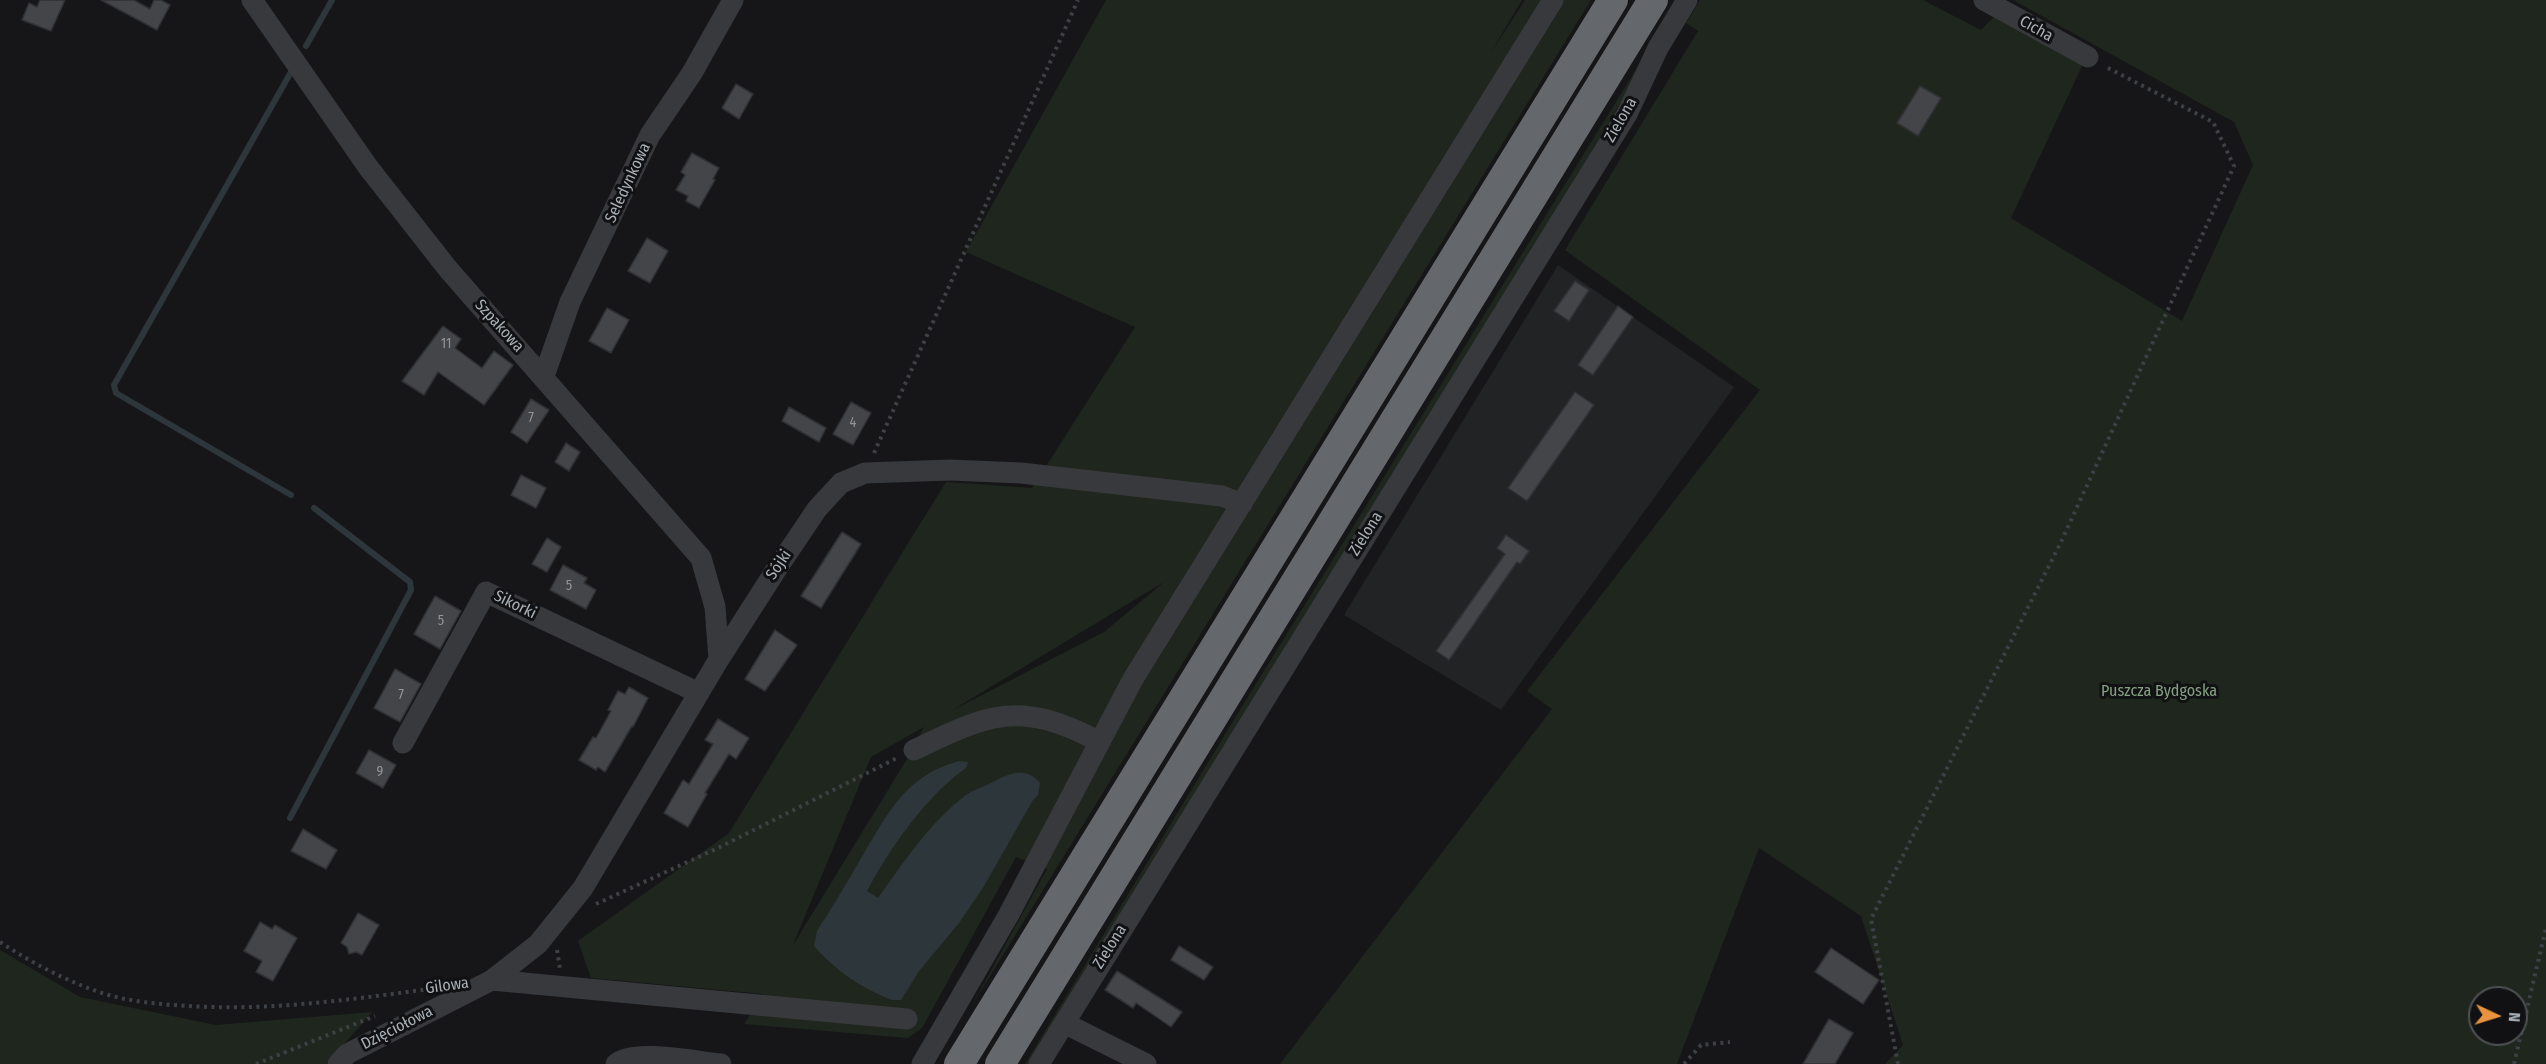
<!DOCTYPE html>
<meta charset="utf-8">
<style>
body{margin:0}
#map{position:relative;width:2546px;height:1064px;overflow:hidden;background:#161618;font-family:"Fira Sans Condensed",sans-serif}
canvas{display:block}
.north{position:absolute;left:2468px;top:986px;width:60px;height:60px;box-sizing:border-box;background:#111113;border:2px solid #4e5155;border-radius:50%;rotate:94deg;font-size:16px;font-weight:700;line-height:24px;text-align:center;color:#a9b0b7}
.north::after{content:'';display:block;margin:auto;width:21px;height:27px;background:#e7933f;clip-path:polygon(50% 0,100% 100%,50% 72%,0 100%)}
</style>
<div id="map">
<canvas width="2546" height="1064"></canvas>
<div class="north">N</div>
</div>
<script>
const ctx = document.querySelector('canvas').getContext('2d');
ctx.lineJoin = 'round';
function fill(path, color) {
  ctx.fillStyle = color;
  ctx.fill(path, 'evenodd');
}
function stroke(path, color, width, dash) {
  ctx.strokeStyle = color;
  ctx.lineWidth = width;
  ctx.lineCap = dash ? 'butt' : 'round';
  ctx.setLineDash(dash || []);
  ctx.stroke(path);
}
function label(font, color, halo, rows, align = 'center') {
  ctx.font = font + ' "Fira Sans Condensed",sans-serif';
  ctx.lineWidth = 6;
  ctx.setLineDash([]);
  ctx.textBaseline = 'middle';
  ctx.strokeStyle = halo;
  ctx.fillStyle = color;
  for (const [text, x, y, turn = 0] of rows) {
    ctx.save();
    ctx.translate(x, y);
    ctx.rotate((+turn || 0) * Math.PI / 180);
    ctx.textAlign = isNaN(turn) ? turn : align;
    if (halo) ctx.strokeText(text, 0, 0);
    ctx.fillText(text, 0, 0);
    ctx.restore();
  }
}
fill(new Path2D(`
 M1558,265L1734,387L1501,710L1344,615Z`), '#222325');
fill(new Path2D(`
 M1106,0H1522L1490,54L1525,0H1591L971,1007L1047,869L1016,857L922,1028L908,1038L744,1024L763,994L591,978L578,941L729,833L946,482L1032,488L1135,327L966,252ZM1164,582L1104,632L951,711ZM924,727L907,759L793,945L871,757Z
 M1679,0H1684L1033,1064H1025L1244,703Z
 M1700,0H1923L1981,30L1994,17L2083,64L2011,218L2182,321L2253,165L2234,122L2013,0H2546V1064H1885L1903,1045L1861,916L1759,848L1677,1064H1280L1552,709L1527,691L1760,390L1565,250L1698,31L1686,23ZM2480,998H2516V1034H2480Z
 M0,950L80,997L216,1025L372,1012L327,1064H0Z`), '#1f261e');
fill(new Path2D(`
 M959,761L968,762L966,768C926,796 890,848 867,891L878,898C904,862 930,822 966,795C973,790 983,787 991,783C1009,774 1024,765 1040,783L1038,795L1033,800L984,886L959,923L919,971L901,1000H892C861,988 836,971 814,946L817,931C833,906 848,881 863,855C889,811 907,775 959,761Z`), '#2d373b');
stroke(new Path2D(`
 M306,46L332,0
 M291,495L116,393L114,385L291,72
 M290,818L411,590L410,582L314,508`), '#2d373b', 6);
const building = new Path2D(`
 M40,0H65L51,31L22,20L29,3L37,7Z
 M101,0H134L150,9L154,0H161L170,5L157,30Z
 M736,84L753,94L739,119L722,108Z
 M1920,86L1941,98L1918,136L1897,123Z
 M692,153L719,168L713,179L715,180L699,208L686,201L688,196L676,190L685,175L681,172Z
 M647,238L668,251L650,283L628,271Z
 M1575,281L1589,290L1569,321L1554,311Z
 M1618,306L1633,317L1593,375L1578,365Z
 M607,308L629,320L611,353L589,341Z
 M443,326L461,339L455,348L482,368L494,351L513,365L484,405L438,372L424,395L402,381Z
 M1575,392L1594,405L1527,501L1508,488Z
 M531,399L549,410L527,443L511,432Z
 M851,402L871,413L853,445L833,434Z
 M789,407L826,428L819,442L782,421Z
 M566,443L580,452L569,471L555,462Z
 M521,475L546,488L536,508L511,495Z
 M842,532L861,544L821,608L801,596Z
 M1506,535L1529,551L1520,564L1517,562L1449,660L1436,651L1505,554L1497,548Z
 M547,538L561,547L547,572L532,564Z
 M563,565L587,578L584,583L596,590L586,609L550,590Z
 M435,596L461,611L440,649L414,634Z
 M775,630L797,645L765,691L745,679Z
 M395,669L421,684L400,722L374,708Z
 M629,687L648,698L633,727L632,726L605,772L598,767L596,770L579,760L593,737L596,738L611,711L608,710L618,691L625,694Z
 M718,719L749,738L736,759L729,754L705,793L707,794L688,827L664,813L683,780L689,784L713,744L705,740Z
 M369,750L396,765L383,788L356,773Z
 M303,829L337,850L326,869L291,851Z
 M358,913L379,925L362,955L356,952L349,954L347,947L341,943Z
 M260,922L272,929L275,925L297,938L273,981L256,972L262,961L244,951Z
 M1179,946L1213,967L1204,980L1171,960Z
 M1831,948L1879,980L1863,1004L1815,972Z
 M1117,971L1182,1012L1171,1027L1136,1003L1133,1008L1105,990Z
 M1829,1019L1853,1033L1835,1064H1803Z`);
fill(building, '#434548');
stroke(building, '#303134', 1.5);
stroke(new Path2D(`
 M874,453L1078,0
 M596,904L718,848L897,758
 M0,942C32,963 66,981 102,993C129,1002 159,1004 188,1006C269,1011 348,1000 429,989
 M557,950L560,969
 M256,1064L375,1016
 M1684,1064L1701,1045L1730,1042
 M1898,1064L1871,919L2061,542L2234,166L2213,122L2104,66
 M2514,1064L2546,928`), '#3d4044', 4, [3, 4.5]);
stroke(new Path2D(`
 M252,0L368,167L448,269L701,558L715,607L719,659
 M1984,0L2088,57
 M544,376L570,302L650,135L692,73L733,0
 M403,743L486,592L699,693
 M914,750C990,713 1020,700 1098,741
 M492,980L907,1019
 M1064,1023L1146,1064
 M338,1064L347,1054L492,980L538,944L583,888L719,659L776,570L817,509L841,483L865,473L950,470L1021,473L1222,496L1242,504
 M616,1064C632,1048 698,1062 721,1064
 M922,1064L1008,916L1133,679L1553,0
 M1039,1064L1627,114L1658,48L1687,0`), '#37393d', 21);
stroke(new Path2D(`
 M959,1064L1613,0
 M1000,1064L1653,0`), '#64686d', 30);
label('14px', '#90959b', null, [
 ["11",446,344],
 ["7",531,418],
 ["4",853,423],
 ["5",569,586],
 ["5",441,621],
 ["7",401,695],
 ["9",380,772]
]);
label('16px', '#a9b0b7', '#111113', [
 ["Cicha",2036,29,29],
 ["Zielona",1621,120,-60],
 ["Seledynkowa",628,183,-65],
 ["Szpakowa",499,326,48],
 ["Zielona",1366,534,-58],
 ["Sójki",779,565,-56],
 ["Sikorki",515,605,26],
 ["Zielona",1110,947,-58],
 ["Gilowa",447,986,-8],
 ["Dzięciołowa",397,1028,-27]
]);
label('16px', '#84a181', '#111113', [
 ["Puszcza Bydgoska",2159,692]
]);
</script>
